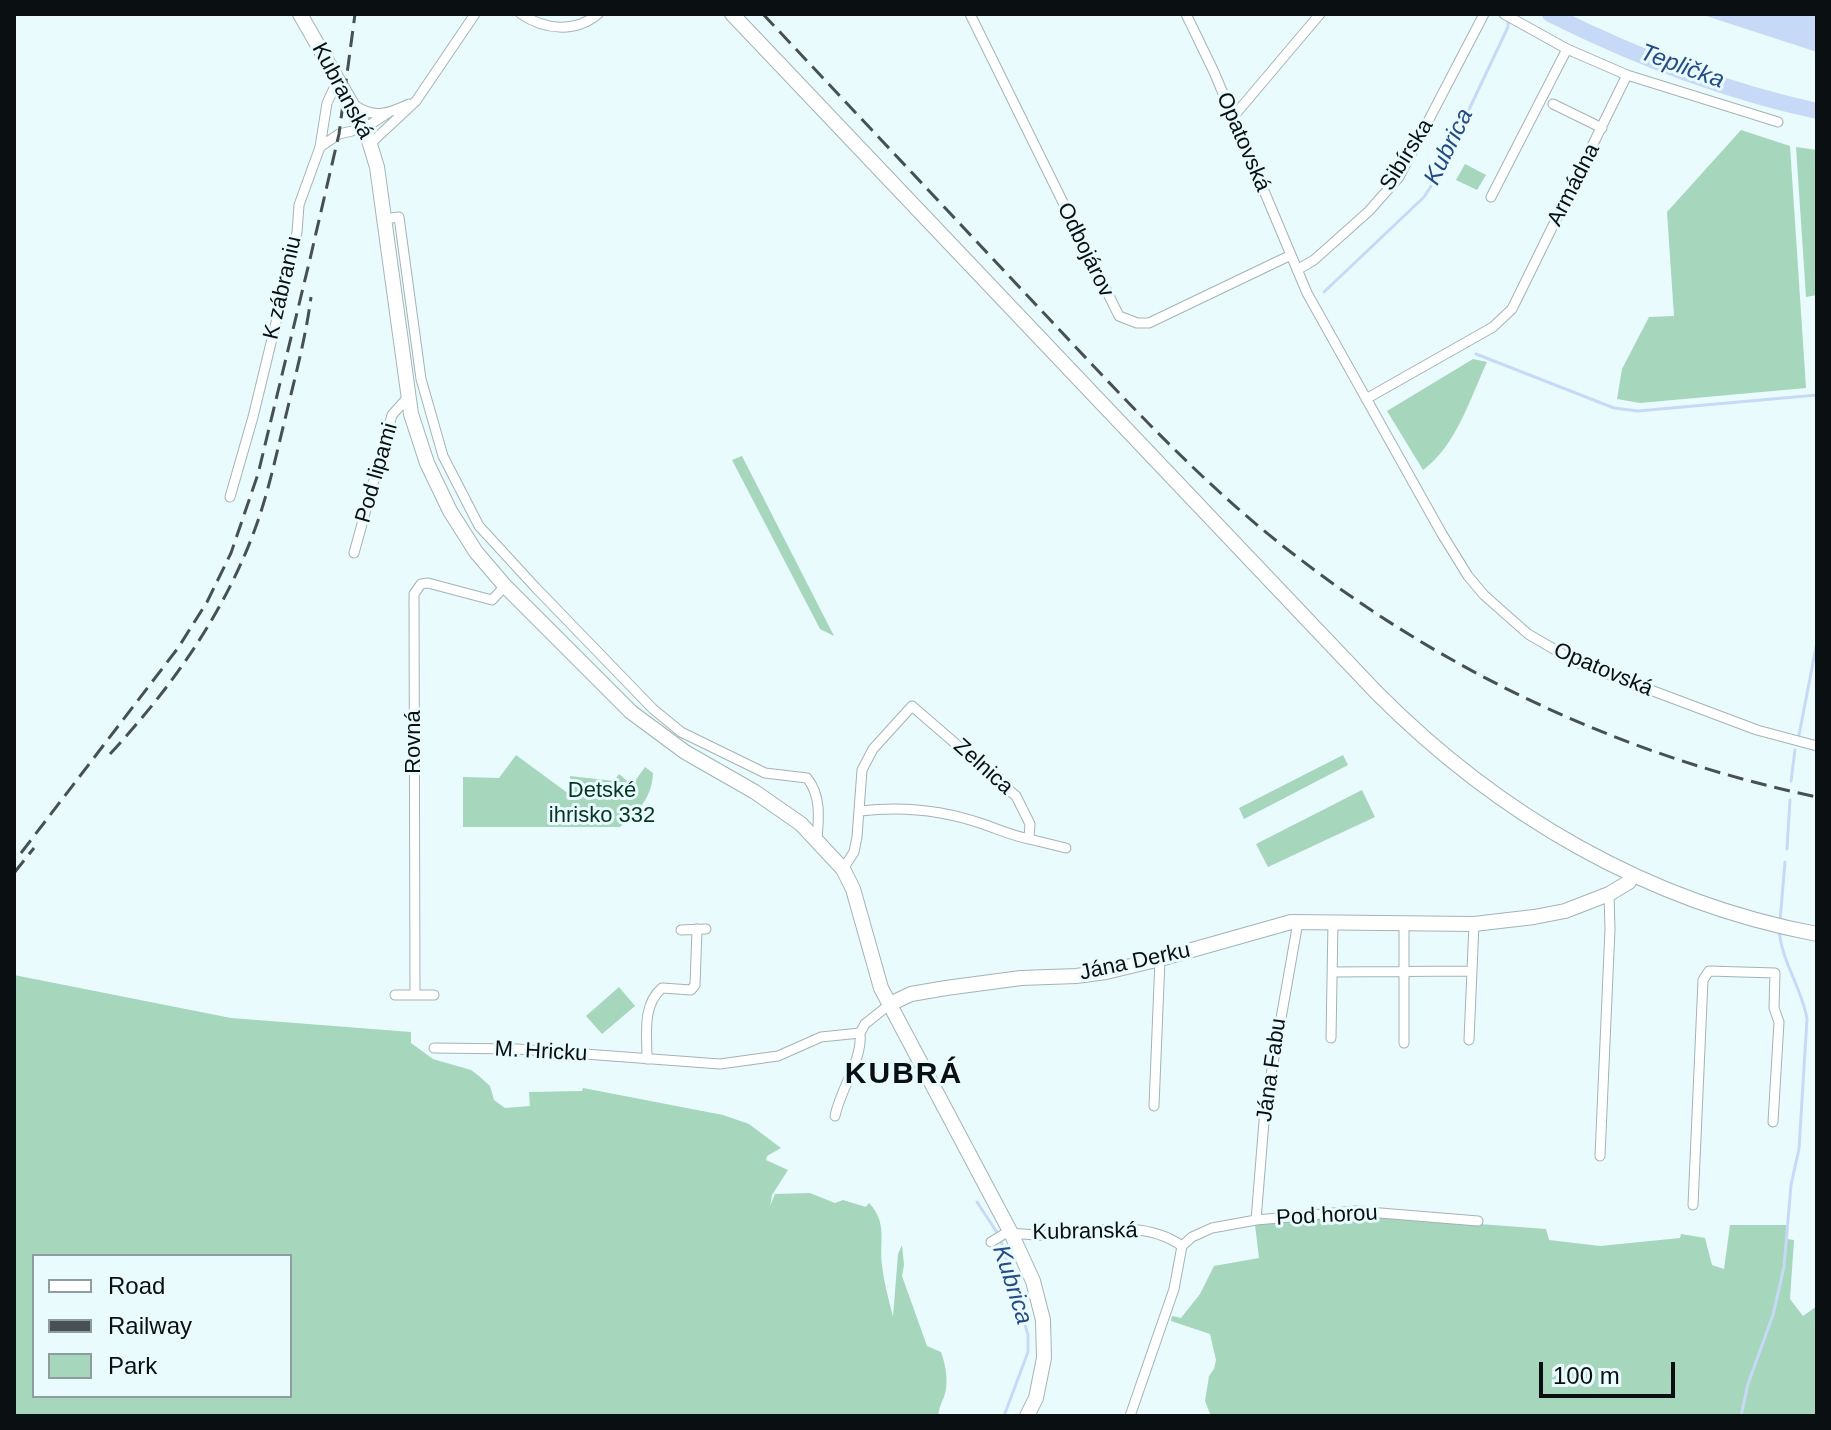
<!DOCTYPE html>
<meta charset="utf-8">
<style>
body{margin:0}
#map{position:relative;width:1831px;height:1430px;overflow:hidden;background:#eafbfe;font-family:Arial,sans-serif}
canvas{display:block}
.frame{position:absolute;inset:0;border:16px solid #0a1011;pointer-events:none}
.legend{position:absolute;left:32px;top:1254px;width:260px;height:144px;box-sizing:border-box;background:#eafbfe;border:2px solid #909d9f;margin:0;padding:10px 14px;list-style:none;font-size:24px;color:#0a1011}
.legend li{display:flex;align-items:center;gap:16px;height:40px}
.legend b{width:40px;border:2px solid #909d9f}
.scale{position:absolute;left:1539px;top:1362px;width:136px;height:36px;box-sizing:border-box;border:4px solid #0a1011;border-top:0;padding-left:10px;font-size:24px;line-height:28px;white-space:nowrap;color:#0a1011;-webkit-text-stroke:6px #eafbfe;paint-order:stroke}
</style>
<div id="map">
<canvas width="1831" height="1430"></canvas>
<div class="frame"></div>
<ul class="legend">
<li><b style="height:10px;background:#fff"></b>Road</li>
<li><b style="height:10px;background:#475052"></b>Railway</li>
<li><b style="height:22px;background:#a6d6bc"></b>Park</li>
</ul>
<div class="scale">100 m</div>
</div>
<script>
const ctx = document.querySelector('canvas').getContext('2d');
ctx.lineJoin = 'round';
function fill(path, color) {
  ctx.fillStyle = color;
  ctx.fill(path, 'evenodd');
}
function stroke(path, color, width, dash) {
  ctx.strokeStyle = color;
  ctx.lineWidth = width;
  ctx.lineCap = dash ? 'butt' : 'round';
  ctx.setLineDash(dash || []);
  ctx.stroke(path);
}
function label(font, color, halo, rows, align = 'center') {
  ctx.font = font + ' Arial,sans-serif';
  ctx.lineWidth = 6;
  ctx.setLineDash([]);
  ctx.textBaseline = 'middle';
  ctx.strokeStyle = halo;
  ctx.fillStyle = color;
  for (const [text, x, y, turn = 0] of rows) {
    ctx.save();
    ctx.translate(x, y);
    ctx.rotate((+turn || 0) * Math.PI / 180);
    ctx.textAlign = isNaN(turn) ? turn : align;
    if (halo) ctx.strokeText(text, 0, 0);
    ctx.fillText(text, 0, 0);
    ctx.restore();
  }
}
fill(new Path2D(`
 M1741,130L1790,146L1806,388L1640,403L1617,399L1622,369L1649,317L1674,316L1667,212Z
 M1796,147L1817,150V295L1806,297Z
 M1465,164L1486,175L1477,190L1456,180Z
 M1473,359L1487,362C1470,399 1456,446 1423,470L1387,411Z
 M742,456L834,636L820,629L732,460Z
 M516,755L573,797L570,776L614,781L619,774L632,785L645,767L653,773C652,798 638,812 620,827H463V777L499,778Z
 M1343,755L1348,765L1244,819L1239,808Z
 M1362,790L1375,817L1268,867L1256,844Z
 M14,975L231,1018L411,1032V1043L433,1059L471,1070L479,1076L490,1086L494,1100L505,1108L530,1106L529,1092L582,1091L583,1088L723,1115L749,1124L781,1148L767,1156L766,1160L788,1170L772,1195L770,1206L775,1194L810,1193L835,1203L843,1200L866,1207L869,1203C888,1223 879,1242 882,1265C884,1283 889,1300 893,1317L898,1254L902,1245L904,1265L902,1276L927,1346L941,1352C946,1365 949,1384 944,1397C941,1404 939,1408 938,1416H14ZM34,1256H290V1396H34Z
 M619,987L635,1006L602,1034L586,1016Z
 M1346,1214L1546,1229L1549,1240L1600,1246L1680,1238L1681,1234L1705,1238L1712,1265L1724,1269L1730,1225H1788L1787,1239L1794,1240L1790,1299L1803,1316L1817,1306V1416H1211L1205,1401L1209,1376L1214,1369L1216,1360L1210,1334L1171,1321L1172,1316L1181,1318L1200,1294L1214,1266L1259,1258L1255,1225Z`), '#a6d6bc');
fill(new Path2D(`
 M1700,14H1817V52Z`), '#c6daf8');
stroke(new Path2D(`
 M1324,292L1424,197L1437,177L1508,27V19
 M1476,354L1614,408L1638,411L1817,395
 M1799,735L1817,642
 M1791,781L1795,750
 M1787,849L1790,800
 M1780,921L1785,862
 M977,1202L998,1234
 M1001,1241L1028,1335V1352L1004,1416
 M1741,1416L1748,1384L1773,1315L1784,1267L1791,1185L1799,1149L1807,1019C1802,988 1781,961 1779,929`), '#c6daf8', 3);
stroke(new Path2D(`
 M1550,14C1634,56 1725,91 1817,111`), '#c6daf8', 16);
const street = new Path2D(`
 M521,14C545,30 575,33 598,14
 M970,14L1119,316L1137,323H1149L1291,255
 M1186,14L1214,72L1307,293L1442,534L1468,576L1484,595L1528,634L1576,662L1757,730L1817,746
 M1504,14L1567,49L1627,75L1778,122
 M1553,104L1602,128
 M356,106C374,119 390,113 409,104
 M1233,117L1320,14
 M371,143L416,101L475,14
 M320,147L339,134L365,128L388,113
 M1491,197L1567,49
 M383,219L399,217L421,379L443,456L479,526L536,588L653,709L681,732L765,773L807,778C821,795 819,818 817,838
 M1297,270L1314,260L1369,211L1399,177L1484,14
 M1366,399L1493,327L1512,309L1627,75
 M230,497L253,417L287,277L297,232L299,205L320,147L327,103L337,82
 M354,553L392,415L408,397
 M1029,839L1066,848
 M843,869L854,852L857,837L862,770L873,749L912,706L1016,796L1030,824L1029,839C1010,835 1000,830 983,824C943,810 901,806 860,811
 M681,930L706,929
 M1333,972L1471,971
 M395,995H434
 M415,995L414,594L421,584L428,583L492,600L505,586
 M1331,1038L1333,922
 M1469,1040L1474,924
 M1404,1043V924
 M434,1048L517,1049L720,1064L778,1056L821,1037L860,1033L865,1024L890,1004
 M647,1059C647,1034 642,1005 662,988L691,990L695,985L697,929
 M1154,1106L1160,959
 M835,1116C840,1090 863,1059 860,1033
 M1600,1156L1610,929L1609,894
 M1693,1205L1703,980L1709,971L1775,973L1774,1008L1779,1022L1773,1122
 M1256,1220L1265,1109L1298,922
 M1011,1233C1023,1234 1036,1236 1048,1235C1092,1232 1143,1218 1182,1246
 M991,1242L1009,1231
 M1182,1246L1192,1237L1212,1228L1256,1220L1356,1211L1478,1221
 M1130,1416L1174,1289L1182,1246`);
const secondary = new Path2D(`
 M300,14L365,128L377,167L411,414L427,463L450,511L476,552L505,586L631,712L685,752L755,792L801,824L843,869L853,889L881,988L1011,1233L1033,1281L1043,1320L1044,1358L1036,1398L1027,1416
 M890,1004L911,994L946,988L1021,978L1076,976L1106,972L1160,959L1291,922L1474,924L1534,917L1565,911L1609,894L1629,882L1632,875`);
const primary = new Path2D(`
 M732,14L1376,692C1497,814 1647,902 1817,934`);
stroke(street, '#a3b3b6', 11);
stroke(secondary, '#a3b3b6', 16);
stroke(primary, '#a3b3b6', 16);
stroke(street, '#fff', 9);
stroke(secondary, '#fff', 14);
stroke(primary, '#fff', 14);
stroke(new Path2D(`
 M763,14C855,112 947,210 1039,308C1121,395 1201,484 1296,556C1449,675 1627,757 1817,797
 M110,754C171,688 224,614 255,529C269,491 277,451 287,411C296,373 306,336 311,297
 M21,853L178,648L207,602L231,553L258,474L310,259L339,134L355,14
 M14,873L34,848`), '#475052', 3, [16, 8]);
label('22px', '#0a1011', '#eafbfe', [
 ["Kubranská",342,91,62],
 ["Opatovská",1243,142,67],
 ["Sibírska",1407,155,-58],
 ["Armádna",1574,185,-63],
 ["Odbojárov",1085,250,64],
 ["K zábraniu",283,288,-77],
 ["Pod lipami",377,473,-74],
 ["Opatovská",1603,670,23],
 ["Rovná",414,742,-90],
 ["Zelnica",983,767,42],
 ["Jána Derku",1135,962,-12],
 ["M. Hricku",541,1052,3],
 ["Jána Fabu",1272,1070,-82],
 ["Pod horou",1327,1216,-3],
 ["Kubranská",1085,1232,-1]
]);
label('22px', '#023622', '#eafbfe', [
 ["Detské",602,791],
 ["ihrisko 332",602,816]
]);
label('italic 24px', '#234b85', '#eafbfe', [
 ["Teplička",1682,67,20],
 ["Kubrica",1449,147,-64],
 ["Kubrica",1012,1285,72]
]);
ctx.letterSpacing = '2px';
label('bold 30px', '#0a1011', '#eafbfe', [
 ["KUBRÁ",904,1075]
]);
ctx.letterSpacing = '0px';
</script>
